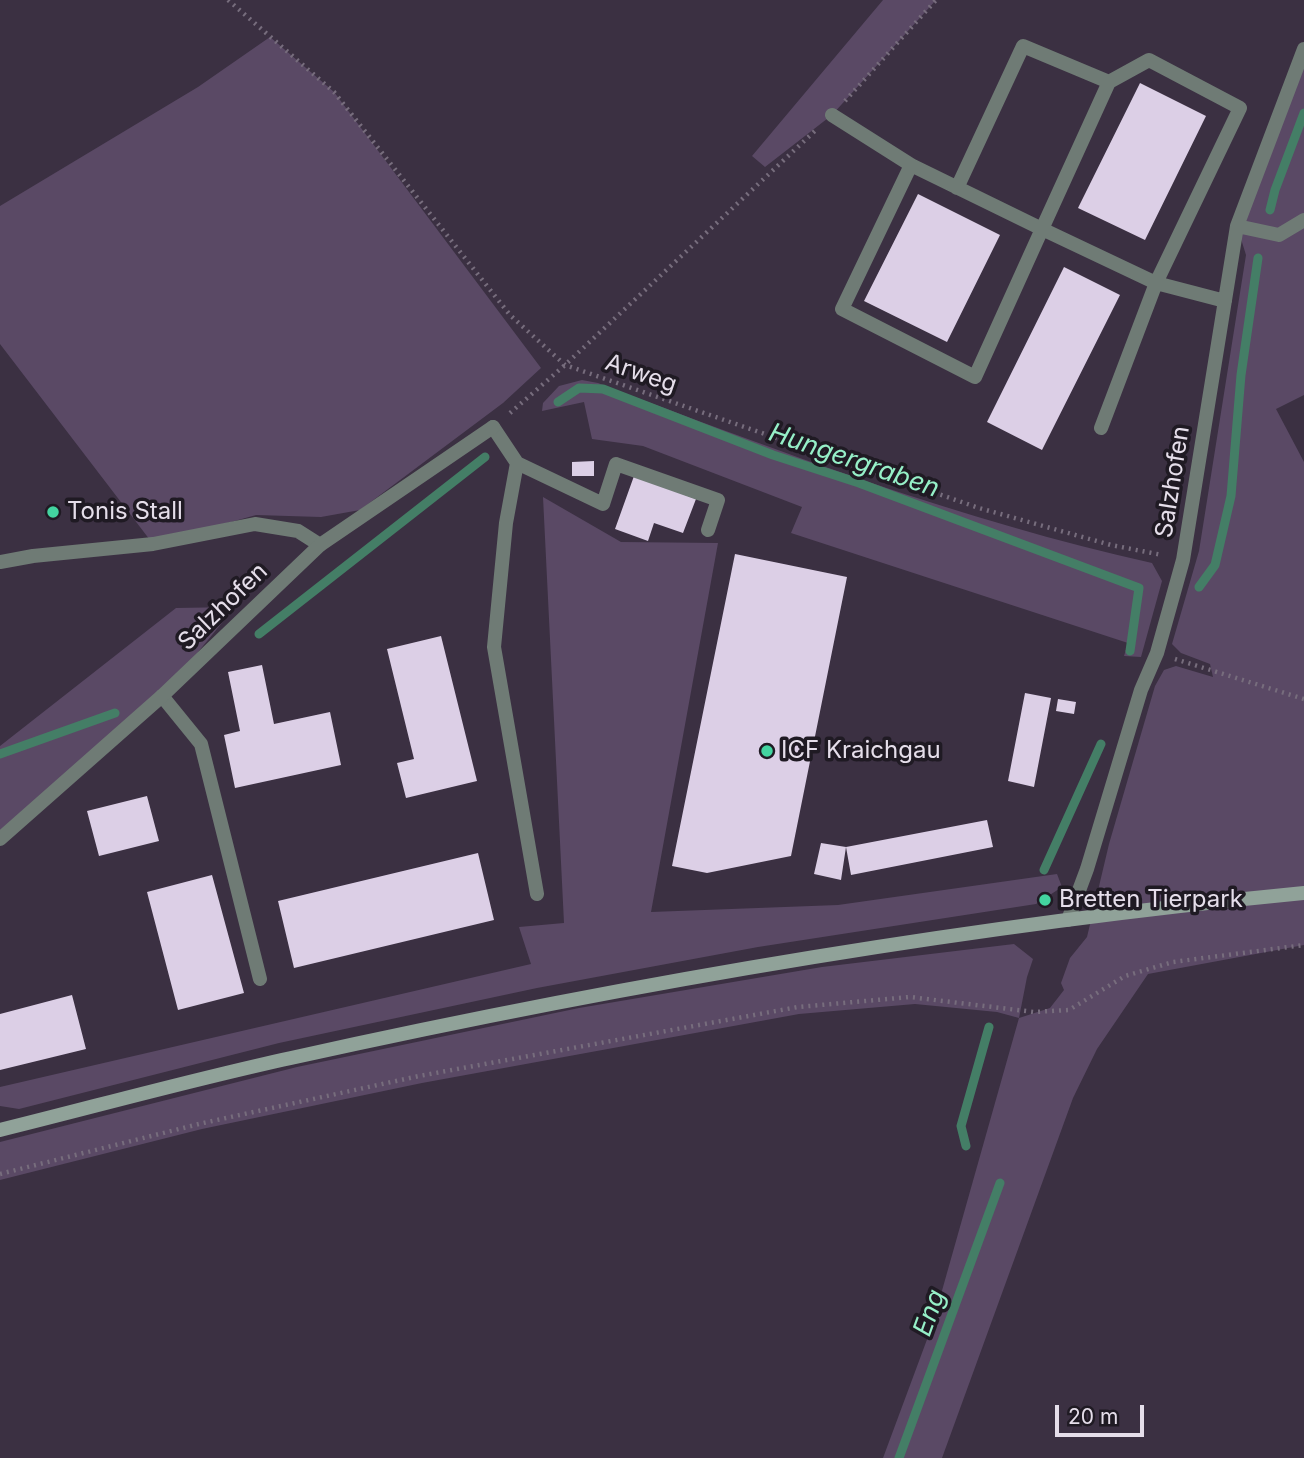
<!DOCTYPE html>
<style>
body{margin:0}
#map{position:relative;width:1304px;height:1458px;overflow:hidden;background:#3b3042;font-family:Inter,sans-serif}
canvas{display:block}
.scale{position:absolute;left:1055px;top:1405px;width:89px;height:32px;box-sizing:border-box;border:4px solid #e5deea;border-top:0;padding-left:9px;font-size:21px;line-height:24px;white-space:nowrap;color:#e5deea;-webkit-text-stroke:5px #1f1a23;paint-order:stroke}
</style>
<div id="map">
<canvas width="1304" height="1458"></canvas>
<div class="scale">20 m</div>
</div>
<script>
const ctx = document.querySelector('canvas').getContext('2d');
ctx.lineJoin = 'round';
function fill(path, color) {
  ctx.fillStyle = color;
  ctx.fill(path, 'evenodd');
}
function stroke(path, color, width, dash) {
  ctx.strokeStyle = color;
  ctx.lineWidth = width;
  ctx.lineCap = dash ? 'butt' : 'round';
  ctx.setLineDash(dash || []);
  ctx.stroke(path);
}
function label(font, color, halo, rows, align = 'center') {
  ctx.font = font + ' Inter,sans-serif';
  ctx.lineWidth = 7;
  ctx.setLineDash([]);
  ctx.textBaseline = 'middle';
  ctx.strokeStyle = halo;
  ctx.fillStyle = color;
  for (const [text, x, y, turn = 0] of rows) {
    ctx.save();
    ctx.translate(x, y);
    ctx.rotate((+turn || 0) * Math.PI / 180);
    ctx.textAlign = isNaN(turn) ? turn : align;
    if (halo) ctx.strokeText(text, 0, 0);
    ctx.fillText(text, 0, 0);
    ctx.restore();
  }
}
fill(new Path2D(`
 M883,0H936L832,115L765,167L752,156Z
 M270,37L334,92L541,368L503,403L360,510L321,517L256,515L153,544L0,344V206L198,87Z
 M1304,49V395L1276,409L1304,462V945L1148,974L1097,1049L1073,1098L942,1458H883L932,1326L1019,1018L997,1012L915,1004L799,1014L422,1083L202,1129L0,1180V1142L297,1067L579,1008L822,967L1014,944L1033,959L1027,977L1019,1018L1050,1008L1064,990L1061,983L1070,958L1087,937L1109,844L1155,686L1164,670L1176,666L1213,677L1210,664L1181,653L1172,644L1199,551L1246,255L1237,226Z
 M582,380L598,383C780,452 963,521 1152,563L1162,581L1141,657L1124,656L1128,643L791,533L802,507L643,446L592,439L584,402L542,411L543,403L559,386Z
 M543,497L621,542L718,543L651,912L838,905L1057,874L1062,887L1036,904L758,947L537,988L279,1043L19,1109L0,1106V1087L531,964L519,927L564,923Z
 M235,607L162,696L0,839V746L176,608Z`), '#5a4965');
stroke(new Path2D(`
 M1270,210L1275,190L1304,113
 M558,402L579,388L603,389L773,455L859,483L1139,588L1130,651
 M1199,587L1215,565L1231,496L1241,375L1258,258
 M259,634L485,457
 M0,754L115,713
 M1044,870L1101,744
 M966,1146L961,1126L989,1027
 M899,1458L1000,1183`), '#447e66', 9);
fill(new Path2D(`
 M1140,83L1206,116L1145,240L1078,208Z
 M918,194L1000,235L947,342L864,301Z
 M1064,267L1120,295L1042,450L987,422Z
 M594,461V476H572V462Z
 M634,476L696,499L683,533L654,523L648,541L615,529Z
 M735,554L847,577L791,856L707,873L672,866Z
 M441,636L477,781L406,798L397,763L414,759L387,649Z
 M262,665L274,724L330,712L341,765L235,788L224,735L240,731L228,672Z
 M1025,693L1051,698L1034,787L1008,781Z
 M1058,699L1076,702L1074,714L1056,711Z
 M147,796L159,841L99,856L87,811Z
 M987,820L993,847L851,875L846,847L841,880L814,874L821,843L846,847Z
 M478,853L494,920L294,968L278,901Z
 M212,875L244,993L178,1010L147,892Z
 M72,995L86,1049L0,1070V1014Z`), '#dccfe6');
stroke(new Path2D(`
 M228,0L334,92L510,315L565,365L979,508L1111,545L1162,555
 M845,101L936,0
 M510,413L565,365L817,129
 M1175,659L1304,699
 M0,1174L203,1123L419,1076L798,1007L910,997L1034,1012L1069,1010L1125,976L1173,962L1304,945`), '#776d7d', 4.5, [2, 5]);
stroke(new Path2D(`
 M832,115L911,165
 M957,188L1023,46L1109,82L1042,229L911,165L842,309L975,377L1042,229L1156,283L1240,108L1149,60L1109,82
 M1237,226L1279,235L1304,220
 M493,427L517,463L506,523L494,647L537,894
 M1101,428L1156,283L1225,301
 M517,463L603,504L616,464L718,500L708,530
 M0,562L33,556L153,544L255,524L298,531L320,545
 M162,696L201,744L260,979
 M1068,920L1087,869L1141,690L1157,653L1183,560L1237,226L1304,49`), '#6f7b75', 14);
stroke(new Path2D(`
 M0,839L162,696L320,545L493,427`), '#6f7b75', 14);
stroke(new Path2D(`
 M0,1130C97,1106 194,1079 291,1058C625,984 963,926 1304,893`), '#90a299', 14);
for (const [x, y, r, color] of [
 [53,512,7,"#43d4a0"],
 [767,751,7,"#43d4a0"],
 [1045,900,7,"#43d4a0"]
]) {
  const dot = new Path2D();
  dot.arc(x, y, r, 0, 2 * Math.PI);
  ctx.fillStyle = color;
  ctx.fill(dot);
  stroke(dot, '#1f1a23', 2.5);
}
label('24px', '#e5deea', '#1f1a23', [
 ["Arweg",641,374,19],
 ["Salzhofen",1173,482,-81],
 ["Salzhofen",223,607,-44]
]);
label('24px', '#e5deea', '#1f1a23', [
 ["Tonis Stall",67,512],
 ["ICF Kraichgau",781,751],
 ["Bretten Tierpark",1059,900]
], 'left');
label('italic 26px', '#96f0c8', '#1f1a23', [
 ["Hungergraben",854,461,19],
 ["Eng",930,1313,-70]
]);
</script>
